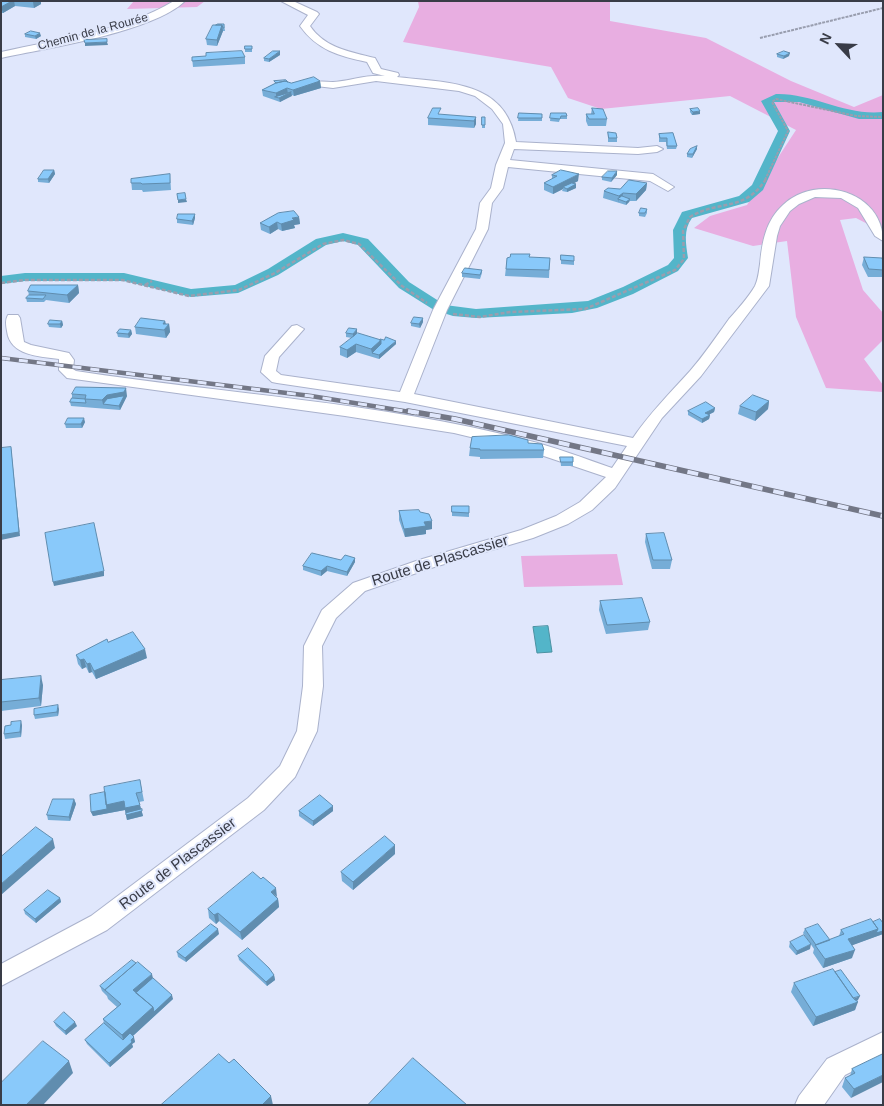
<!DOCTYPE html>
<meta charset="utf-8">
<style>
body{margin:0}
#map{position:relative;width:884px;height:1106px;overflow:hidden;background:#e0e7fc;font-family:Helvetica,sans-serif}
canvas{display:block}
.frame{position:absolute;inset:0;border:2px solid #393c47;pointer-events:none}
.north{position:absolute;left:814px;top:20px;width:50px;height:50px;-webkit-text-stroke:4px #e0e7fc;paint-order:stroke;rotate:295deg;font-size:14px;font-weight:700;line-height:20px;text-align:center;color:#393c47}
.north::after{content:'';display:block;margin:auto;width:18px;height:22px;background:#393c47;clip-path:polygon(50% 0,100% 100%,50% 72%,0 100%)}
</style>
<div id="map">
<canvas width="884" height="1106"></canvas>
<div class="frame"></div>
<div class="north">N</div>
</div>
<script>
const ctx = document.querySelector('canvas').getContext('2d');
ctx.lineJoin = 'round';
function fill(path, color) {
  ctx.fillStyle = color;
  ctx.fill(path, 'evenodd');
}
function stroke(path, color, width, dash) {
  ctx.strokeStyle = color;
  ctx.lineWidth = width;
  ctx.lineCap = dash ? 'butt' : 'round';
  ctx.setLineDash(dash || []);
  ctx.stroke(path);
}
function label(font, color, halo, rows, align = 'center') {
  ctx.font = font + ' Helvetica,sans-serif';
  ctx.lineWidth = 4;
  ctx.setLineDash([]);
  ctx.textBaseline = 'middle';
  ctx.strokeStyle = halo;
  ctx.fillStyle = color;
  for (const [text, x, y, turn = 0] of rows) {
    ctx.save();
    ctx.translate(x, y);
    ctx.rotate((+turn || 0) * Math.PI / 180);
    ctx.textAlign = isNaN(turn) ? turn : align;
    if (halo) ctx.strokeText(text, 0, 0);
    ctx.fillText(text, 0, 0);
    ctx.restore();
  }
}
fill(new Path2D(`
 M134,1H205L197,7L127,9Z
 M418,1H610V21L706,38L791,81L854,107L883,95V232L856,218L840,220L863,290L883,313V340L864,359L883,385V392L826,388L796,317L787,241L753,246L694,228L710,216L747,205L796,130L730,96L601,109L568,98L551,67L403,42L419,7Z
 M617,554L623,585L524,587L521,556Z`), '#e8aee1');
const water = new Path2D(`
 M548,626L552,652L537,653L533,627Z`);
fill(water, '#53b5c9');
stroke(water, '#4b91a2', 1);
fill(new Path2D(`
 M776,94C813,93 845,116 883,112V119H859L799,102H774L790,131L763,190L749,202L692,218C683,230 686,244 688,258L678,271L633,294L597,308L572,313L476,318L453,316L434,310L399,288L358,245L343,241L326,245L278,275L238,293L191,297L124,281H25L1,284V276L25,273H124L191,289L235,285L268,269L316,239L343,233L368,239L409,282L445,305L476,309L588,301L623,287L668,265L674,258L673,230L682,212L739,196L752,185L778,131L761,101Z`), '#53b5c9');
const minor = new Path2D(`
 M174,1H185C153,32 47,48 1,58V52C59,39 122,32 174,1Z
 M281,1H293L317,12L319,14L310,26C325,48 350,52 375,58L381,69L398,73L399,75L397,77C447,83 506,80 516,142L638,148L657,146L663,149L657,152L638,154L514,149L510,160L653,174L674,187L668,191L650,181L508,167L503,188L492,203L488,229L447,310L414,394L633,438C650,413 670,393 690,371C704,355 716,337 729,319C738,309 748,298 755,286C758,280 759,271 760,264C762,242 766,220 783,205C816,173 883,191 883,241L875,236L858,208L841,198L815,197L799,204L790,211L780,226L777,236L769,286L701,376L662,418L615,488L592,510L568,524L533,538L431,568L365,591L336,618L322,646L323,686L317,731L295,777L264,810L107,930L1,986V964L91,916L248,798L280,766L297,731L303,686L304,646L322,610L353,583L419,560L521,530L556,516L580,502L606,477L529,451L454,433L345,416L67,378L59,370V359C39,356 10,356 7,331C6,325 5,320 8,315H18L20,318L24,342L31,345L69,353L74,360L73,369L76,371C226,394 379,402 526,440C555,447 583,458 612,468L627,446L405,402L277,383L272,382L261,372L265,356L292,326L297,325L304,329L279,357L276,371L281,375L400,392L433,310L476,229L480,203L491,188L496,165L505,143L503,124L492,109L475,96L459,91L376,81L333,88L316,86V82C322,81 327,82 333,82C350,81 367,74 385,76L373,73L367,62C339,56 317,50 300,26L308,15Z
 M883,1032V1056L845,1075L824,1105H795L799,1096L827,1059Z`);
stroke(minor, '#aab2cc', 2);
stroke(new Path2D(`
 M760,38L883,8
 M765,180L788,131L772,102L776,99L856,116L883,117`), '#999eaf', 2, [3, 1]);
stroke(new Path2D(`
 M1,283L25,280H122L189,296L239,290L275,273L323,244L343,240L359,244L402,286L427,303
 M145,285L152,281
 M453,314L480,317L510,312L585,309L675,270L684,259L683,231L690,217C719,199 744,213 766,179`), '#999eaf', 2.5, [4, 2]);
fill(minor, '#fff');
const railFar1 = new Path2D(`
 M1,358L311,396L416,413`);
const rail = new Path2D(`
 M408,411L455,419L883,516`);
stroke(railFar1, '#737786', 4.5);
stroke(rail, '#737786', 5.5);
stroke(railFar1, '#e0e7fc', 3, [9]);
stroke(rail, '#e0e7fc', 4, [11]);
fill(new Path2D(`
 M1,1H41V4L34,8L15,6L3,13H1Z
 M224,24L225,31H223L217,46L207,45L206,39L216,25Z
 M25,34L41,36L36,39L25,37Z
 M245,46L252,49V52H245Z
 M777,54L789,56L783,59L777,57Z
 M280,55L269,62L264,61V58Z
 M192,57H245V64L193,67Z
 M274,81L291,83L320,81L321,88L294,96L292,95L280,102L263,96L262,90L275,83Z
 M592,108L607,119L606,126H588L586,121V114H591Z
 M690,109L700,114L692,115L690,112Z
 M519,113L542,114V121H518Z
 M551,113L567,116V119H560L559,122L550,121Z
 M441,115L476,117V124L474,128L428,125V118Z
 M482,117H485V128H482Z
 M608,132L617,138V142H608Z
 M673,133L677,146L676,149H667L666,142H659V134Z
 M697,146V149L692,158L687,157V154Z
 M54,170L55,174L49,183L38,182V179Z
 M170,174L171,190L143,192L142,190H132L131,179Z
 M552,175L578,181L574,183L576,184V188L567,192L562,191L563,189L553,194L544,190V183L552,179Z
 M617,175L611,182L602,180V177Z
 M647,183L646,190L636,201H630L626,205L603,198L604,191L620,189Z
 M647,209V213L645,217L639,216V213Z
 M299,217L300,224L294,225L295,228L282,231L278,229L270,234L261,230L260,223Z
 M195,218L193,225L177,223V219Z
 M561,255L574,256V265L561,264Z
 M864,257L883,261V279L882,277H868L862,265Z
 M507,258H550L549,278L505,276Z
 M482,270V273L480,279L462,277V273Z
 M78,285L79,293L69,303L46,300L44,302H27L26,298L29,295L28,291Z
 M62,321L63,325L61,328L49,327L48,324Z
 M165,321L166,324H169L170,332L166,338L136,334L135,327Z
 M423,322L420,328L411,326V323Z
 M131,330L132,334L129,338L118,337L117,333Z
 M346,333H357L355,336L396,344L379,359L356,352L347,358L340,355V347L352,338L346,337Z
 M72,394L127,396L120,410L71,406L70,402L72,398Z
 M769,401L768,409L755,421L738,414L740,406Z
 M715,408L714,412L708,415H710L709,419L702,423L688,415V411Z
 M85,422L82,428H66L65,424Z
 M528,443L544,450L543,458L480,459V457L469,456L470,448Z
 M560,457H573V466H561Z
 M452,506H469V517L452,516Z
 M399,511L420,512L432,529L426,530V534L405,537L399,520Z
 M646,534L672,560L670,569H652L645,542Z
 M355,558V562L347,576L327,571L321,576L303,570V566Z
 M600,601L650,622L648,630L606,634L599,610Z
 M76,655L147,658L96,679L92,672L89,673L86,667L82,669L78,664Z
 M1,680L43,685L41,706L1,711Z
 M59,709L58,716L35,719L34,715Z
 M22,725L21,737L5,739L4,734Z
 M140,780L144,801L139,802L143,816L127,820L125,810L93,816L91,812L105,792Z
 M74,799L76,804L70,821L48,820L47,815Z
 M333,806V811L313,826L299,816V811Z
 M395,854L353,890L342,881L341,872Z
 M277,897L278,899L279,907L242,940L219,921L216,924L209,918L208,909Z
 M60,898L61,902L36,923L25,914L24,910Z
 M873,922L883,923V934L852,945V958L823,968L813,953L814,949L803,933L805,929L830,940L839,936L841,930Z
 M219,934L186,962L178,957L177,952Z
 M790,942L810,949L796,955L789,947Z
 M238,956L274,975L275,980L267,986L239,960Z
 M153,978L173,999L133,1036L135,1042L132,1044L133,1047L110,1067L87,1044L85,1040L104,1023L103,1019L117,1007L108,999L107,996L102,991L100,986Z
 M794,983L858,1000L857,1001L855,1010L813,1026L791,992Z
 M54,1022L77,1026L66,1035L56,1026Z
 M883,1054L851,1098L842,1087L845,1078L850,1076L852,1069Z`), '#76add7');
fill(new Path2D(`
 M12,1H14L15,6L3,13L1,7Z
 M35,1H41V4L34,8L33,2Z
 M222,25L223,31L217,46V40Z
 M40,33L41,36L36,39L35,36Z
 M107,42L108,45L85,46V43Z
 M280,51V55L269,62V59Z
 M790,53L789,56L783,59L784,56Z
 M320,81L321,88L294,96L293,90Z
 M287,88L288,94L291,92L292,96L280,102L279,98L276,97V93Z
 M700,111V114L692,115L693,112Z
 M476,117V124L474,128V121Z
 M697,146V149L692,158L693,154Z
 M54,170L55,174L49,183L48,179Z
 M617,171V175L611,182L612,178Z
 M579,174L578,181L565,188L563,187V189L553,194V187Z
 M647,183L646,190L636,201V194Z
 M576,184V188L567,192V189Z
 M623,193L622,200L618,199V203L619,196Z
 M186,199L187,202L178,203V200Z
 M630,199L629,202L626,205V202Z
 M195,214V218L193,225L192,221Z
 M299,217L300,224L294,225L295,228L282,231L281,224L292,218Z
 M277,222L278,229L270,234L269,227Z
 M78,285L79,293L69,303L67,295Z
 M423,318V322L420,328L419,324Z
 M62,321L63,325L61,328L60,324Z
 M165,321L166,328L169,324L170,332L166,338L163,324Z
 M357,329V333L353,338V334Z
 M131,330L132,334L129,338L128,334Z
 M381,340V348L372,353L371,349Z
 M396,341V344L379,359V355Z
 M356,344V352L347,358V350Z
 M126,388L127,396L120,410L119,406L103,404L102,400L107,395Z
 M769,401L768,409L755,421L756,412Z
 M715,408L714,412L704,417L705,413Z
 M710,415L709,419L702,423V419Z
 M84,418L85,422L82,428L81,424Z
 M11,447L20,536L1,540V535Z
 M432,521V529L426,530V534L405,537L404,529L424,522Z
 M355,558V562L347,576V572Z
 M327,566V571L321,576V571Z
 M104,571V576L54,586L53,582Z
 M145,649L147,658L96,679L94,671Z
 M84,659L86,667L82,669L80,660Z
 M90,663L92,672L89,673L87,664Z
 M41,676L43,685L41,706L39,698Z
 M58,705L59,709L58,716L57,712Z
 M21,721L22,725L21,737L20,732Z
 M74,799L76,804L70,821L69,817Z
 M124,801L140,805L143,816L127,820L125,810L93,816L91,812L106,805Z
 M333,806V811L313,826V821Z
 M53,839L55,848L1,895V884Z
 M395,845V854L353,890V882Z
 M276,888L277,897L271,892Z
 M60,898L61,902L36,923L35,919Z
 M278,899L279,907L242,940L240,932Z
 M218,913L219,921L216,924L214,915Z
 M218,929L219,934L186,962L185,958Z
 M878,929L883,931V934L845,948L848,939Z
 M811,944L810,949L796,955L797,951Z
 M855,950L852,958L823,968L825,959Z
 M152,974L154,983L137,997L133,990Z
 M274,975L275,980L267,986L266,982Z
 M172,995L173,999L124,1044L122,1035L153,1007Z
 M860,996L858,1000L848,1004L850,1000Z
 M858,1002L855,1010L813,1026L816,1017Z
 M75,1022L77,1026L66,1035L65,1031Z
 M134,1037L135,1042L132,1044L133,1047L110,1067L109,1063Z
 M69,1061L73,1073L43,1105H26Z
 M883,1075V1082L851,1098L854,1089Z
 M271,1096L273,1105H262Z`), '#608daf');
const building = new Path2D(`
 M1,1H12L1,7Z
 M218,24H224V28H223L222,25H216Z
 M213,25H222L217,40L206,39Z
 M31,31L40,33L35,36L25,34Z
 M107,39V42L85,43L84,40Z
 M245,46H252V49H245Z
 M242,51L245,57L192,61V57L206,56V53Z
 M273,51H280L269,59L264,58Z
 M784,51L790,53L784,56L777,54Z
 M314,77L320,81L293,90L287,88L276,93L262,90L276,83L285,81L291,83Z
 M286,80L288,82L285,81L276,83L274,81Z
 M291,92L279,98L275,97Z
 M433,108H441L438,114L476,117L474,121L428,118Z
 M592,108L603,109L607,119H589L586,114H594Z
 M698,108L700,111L693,112L690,109Z
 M519,113L542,114V118H518Z
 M551,113H566L567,116H561L560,119L550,118Z
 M482,117H485V125H482Z
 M608,132L616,133L617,138H609Z
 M673,133L677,146H667V138H660L659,134Z
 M697,146L693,154H687L690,149Z
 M44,170H54L48,179H38Z
 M561,170L579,174L553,187L544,183L557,176L552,175Z
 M608,171H617L612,178L602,177Z
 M170,174V183L142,184L141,183H131V179Z
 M629,180L647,183L636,194L623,193L619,196L604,191L608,188L620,189Z
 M572,183L576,184L567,189L563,187Z
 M185,193L186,199L178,200L177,194Z
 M622,196L630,199L626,202L618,199Z
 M641,208L647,209L645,213H639Z
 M294,211L299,217L292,218L294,220L281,224L277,222L269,227L260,223L278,213Z
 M178,214H195L192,221L177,219Z
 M511,254H530L529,257L550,258L549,270L506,269L507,258L510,257Z
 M561,255L574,256V261L561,260Z
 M864,257L882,258L883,261V270L869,269Z
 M465,268L482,270L480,275L462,273Z
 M31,285H78L67,295L28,291Z
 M29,295H46L43,299L26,298Z
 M414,317L423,318L419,324L411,323Z
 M141,318L165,321L163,324H169L164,330L135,327Z
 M50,320L62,321L60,324H48Z
 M349,328L357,329L353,334L346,333Z
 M120,329L131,330L128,334L117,333Z
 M358,333L381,340L371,349L356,344L347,350L340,347Z
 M386,337L396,341L379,355L372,353L381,344V340H379L380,339L384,340Z
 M76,387L126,388L124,392L107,395L102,400L85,399L86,395L72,394Z
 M753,395L769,401L756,412L740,406Z
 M124,396L119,406L103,404L107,399Z
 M72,398L85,399L86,403L70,402Z
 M706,402L715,408L705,413L710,415L702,419L688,411Z
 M68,418H84L81,424H65Z
 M509,435L528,440V443L542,444L544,450H480V449L470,448L472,437Z
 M11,447L19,532L1,535V448Z
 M560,457H573V462H561Z
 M452,506H469V513L452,512Z
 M419,510L420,512L429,514L432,521L424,522L426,526L404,529L399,511Z
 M94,523L104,571L53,582L45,533Z
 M664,533L672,560H653L646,534Z
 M312,553L341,560L345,555L355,558L347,572L327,566L321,571L303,566Z
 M642,598L650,622L607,625L600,601Z
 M133,632L145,649L94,671L90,663L87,664L84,659L80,660L76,655L107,639L108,642Z
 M41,676L39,698L1,702V680Z
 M58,705L57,712L34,715V709Z
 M21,721L20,732L4,734L5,726L11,725V722Z
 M140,780L142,792L136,793L140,805L125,808L124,801L106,805L104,787Z
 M105,792L107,809L91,812L90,795Z
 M320,795L333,806L313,821L299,811Z
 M53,799H74L69,817L47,815Z
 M142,809V811L126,815V813Z
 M36,827L53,839L1,884V857Z
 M385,836L395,845L353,882L341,872Z
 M253,872L261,879L263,877L276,888L271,892L278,899L240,932L218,913L214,915L208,909Z
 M48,890L60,898L35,919L24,910Z
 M871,919L878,929L848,939L855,950L825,959L815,945L844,934L841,930Z
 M880,919L883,923V931L876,933L878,929L873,922Z
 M211,924L218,929L185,958L177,952Z
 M818,924L830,940L816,945L805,929Z
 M804,935L811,944L797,951L790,942Z
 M248,948L269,968L274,975L266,982L238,956Z
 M132,960L136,963L105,990L106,991L100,986Z
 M138,962L152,974L133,990L153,1007L122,1035L103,1019L121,1004L105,990Z
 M833,969L854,999L858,1002L816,1017L794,983Z
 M841,970L860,996L853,998L835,972Z
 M153,978L172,995L154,1012L153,1007L136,993Z
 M64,1012L75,1022L65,1031L54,1022Z
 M104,1023L123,1040L130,1033L134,1037L131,1040L132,1042L109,1063L85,1040Z
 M43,1041L69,1061L26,1105H1V1083Z
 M219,1054L229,1063L234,1059L271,1096L262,1105H161Z
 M883,1054V1075L854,1089L845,1078L855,1073L852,1069Z
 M413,1058L467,1105H368Z`);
fill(building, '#89c9fa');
stroke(building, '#608daf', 1);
label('12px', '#393c47', '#e0e7fc', [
 ["Chemin de la Rourée",93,32,-15]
]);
label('15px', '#393c47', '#e0e7fc', [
 ["Route de Plascassier",440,561,-17],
 ["Route de Plascassier",178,864,-37]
]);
</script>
